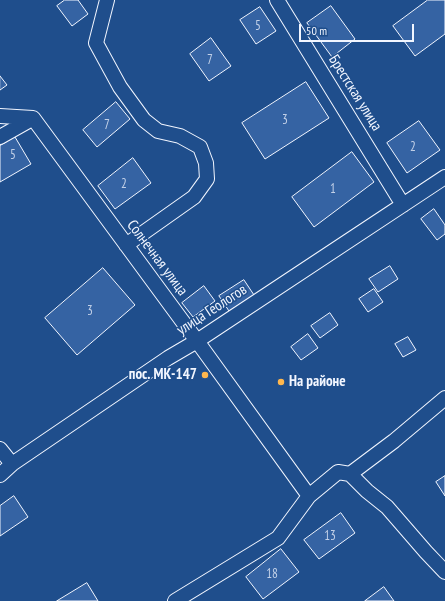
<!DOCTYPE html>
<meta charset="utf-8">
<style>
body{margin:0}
#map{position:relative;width:445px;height:601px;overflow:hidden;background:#1f4e8c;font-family:"PT Sans Narrow",sans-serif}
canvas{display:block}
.scale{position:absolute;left:299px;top:24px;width:115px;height:18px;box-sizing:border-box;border:2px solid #f2f6ff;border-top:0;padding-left:5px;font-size:12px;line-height:14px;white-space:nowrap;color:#f2f6ff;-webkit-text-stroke:3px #1f4e8c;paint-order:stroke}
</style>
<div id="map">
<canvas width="445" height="601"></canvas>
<div class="scale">50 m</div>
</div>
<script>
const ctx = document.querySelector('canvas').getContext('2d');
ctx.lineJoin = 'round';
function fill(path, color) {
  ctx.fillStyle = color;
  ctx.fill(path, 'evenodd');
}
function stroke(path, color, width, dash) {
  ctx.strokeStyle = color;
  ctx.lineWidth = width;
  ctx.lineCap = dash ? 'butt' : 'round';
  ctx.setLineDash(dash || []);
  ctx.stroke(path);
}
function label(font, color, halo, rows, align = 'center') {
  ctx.font = font + ' "PT Sans Narrow",sans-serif';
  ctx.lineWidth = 3;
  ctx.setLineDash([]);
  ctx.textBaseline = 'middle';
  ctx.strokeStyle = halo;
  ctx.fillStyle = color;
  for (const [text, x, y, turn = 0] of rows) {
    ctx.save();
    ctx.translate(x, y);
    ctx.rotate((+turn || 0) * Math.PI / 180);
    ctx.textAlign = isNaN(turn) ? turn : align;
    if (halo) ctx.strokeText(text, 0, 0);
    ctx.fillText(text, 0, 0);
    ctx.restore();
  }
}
const building = new Path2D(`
 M65,0H78L88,14L72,26L57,6Z
 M428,0H445V34L415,56L393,26Z
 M331,6L355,39L332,57L307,23Z
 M260,7L276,31L256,44L240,20Z
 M211,38L231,66L209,81L190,54Z
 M0,76L7,85L0,90Z
 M306,82L329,118L265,159L242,123Z
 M116,102L130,119L97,147L83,130Z
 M419,121L440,150L407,173L387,143Z
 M15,137L31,164L0,182V146Z
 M352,152L374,182L314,227L292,197Z
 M133,158L151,183L115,209L98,186Z
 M434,209L445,225V234L437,240L421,219Z
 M390,266L398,279L378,292L369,279Z
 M103,268L135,305L77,355L45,318Z
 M244,280L254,295L229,311L219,296Z
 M204,286L215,301L193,317L182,303Z
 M374,289L383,302L368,312L359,299Z
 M330,313L338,325L320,338L311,326Z
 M308,334L318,348L301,360L291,347Z
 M408,337L416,350L403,357L395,344Z
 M445,476V496L436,482Z
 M14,496L28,517L0,536V506Z
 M341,513L355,533L319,559L304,540Z
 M281,549L299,572L263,599L246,577Z
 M87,583L98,601H57Z
 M384,587L394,601H365Z`);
fill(building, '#3563a3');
stroke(building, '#f2f6ff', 1);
const street = new Path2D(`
 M107,0L96,43L120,87L144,120L158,131L180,136L200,147L206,163L207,179L194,197L126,245
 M277,0L403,205
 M0,116L33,118L197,341L309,496
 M0,137L32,119
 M0,449L12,464
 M350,474L394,441L445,398
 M0,475L12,464L168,358L197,341L445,177
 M175,601L278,538L309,496L338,472L350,474L367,491L387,507L426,552L445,572`);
stroke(street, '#f2f6ff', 16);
stroke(street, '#1f4e8c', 14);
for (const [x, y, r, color] of [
 [205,375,4,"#ffb74d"],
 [281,382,4,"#ffb74d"]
]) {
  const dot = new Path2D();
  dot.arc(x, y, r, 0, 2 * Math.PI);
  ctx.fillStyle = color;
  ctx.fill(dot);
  stroke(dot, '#1f4e8c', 1.5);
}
label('13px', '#c3d1e8', null, [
 ["5",258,26],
 ["7",210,60],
 ["3",285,120],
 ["7",107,125],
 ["2",413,147],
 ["5",13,155],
 ["2",124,184],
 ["1",333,189],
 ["3",90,311],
 ["13",330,536],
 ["18",272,574]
]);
label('15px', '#f2f6ff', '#1f4e8c', [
 ["Брестская улица",355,93,58],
 ["Солнечная улица",157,258,53],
 ["улица Геологов",212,310,-33]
]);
label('bold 15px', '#f2f6ff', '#1f4e8c', [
 ["пос. МК-147",197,375],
 ["На районе",289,382,"left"]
], 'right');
</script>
